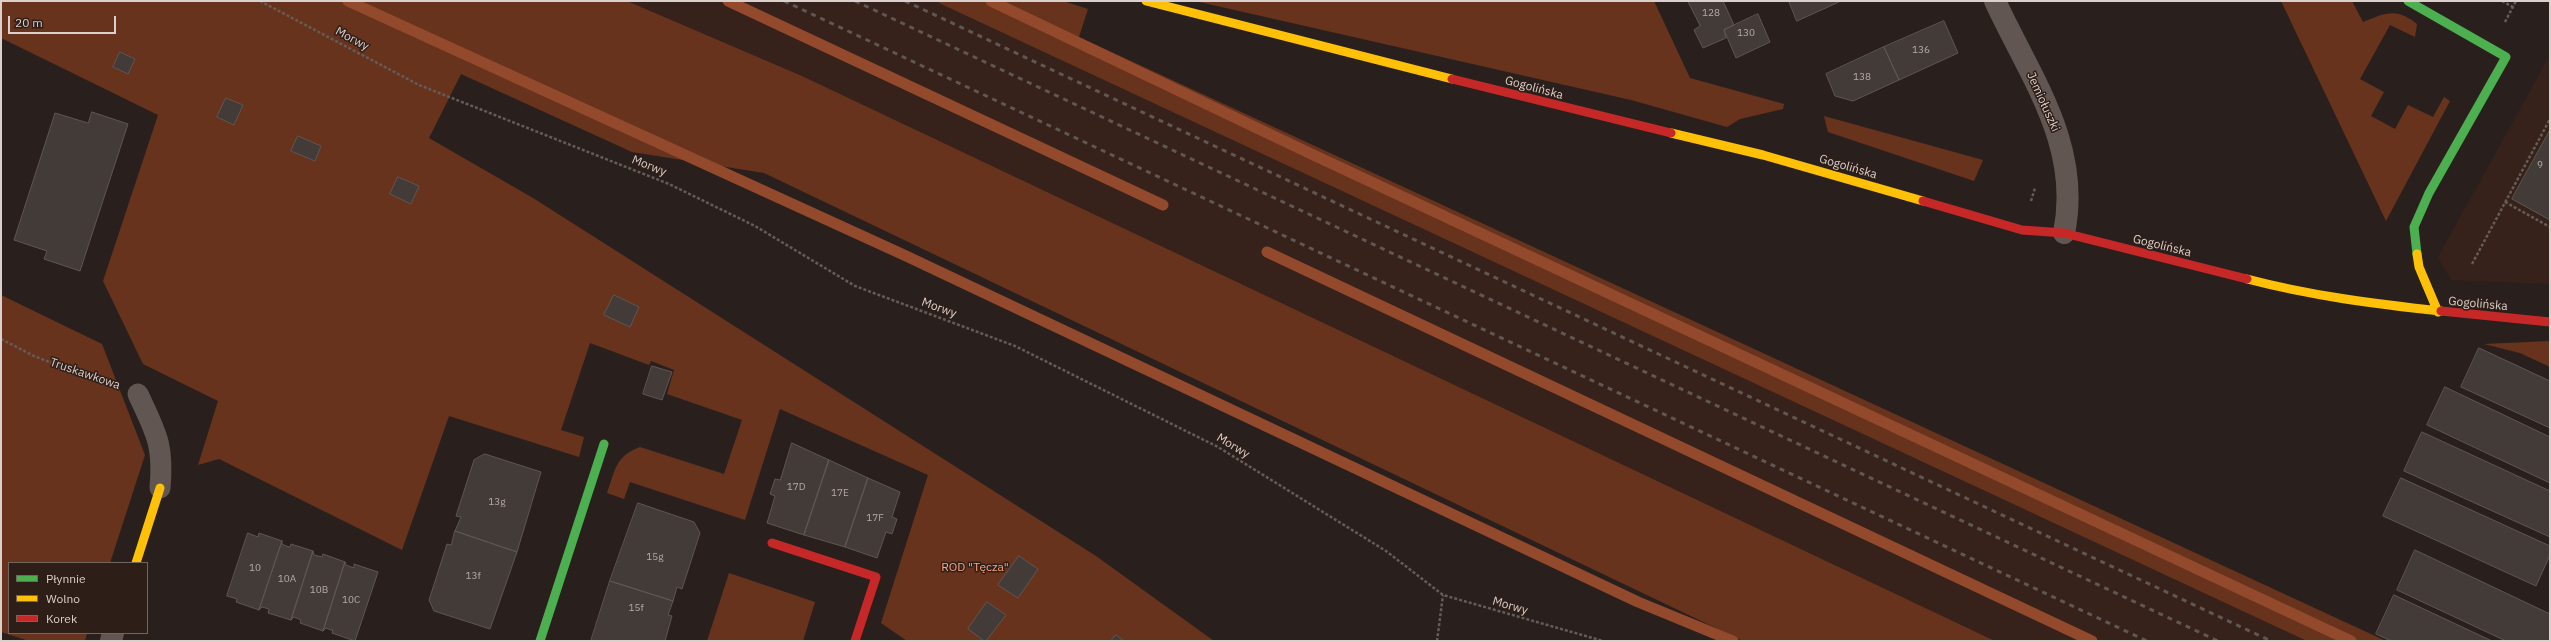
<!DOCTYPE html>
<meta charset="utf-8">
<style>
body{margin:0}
#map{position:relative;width:2551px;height:642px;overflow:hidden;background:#29201d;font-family:"IBM Plex Sans",sans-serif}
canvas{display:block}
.frame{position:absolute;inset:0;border:2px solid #dbd0cc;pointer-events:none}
.legend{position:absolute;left:8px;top:562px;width:140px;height:72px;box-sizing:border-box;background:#2e1e18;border:1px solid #736560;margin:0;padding:5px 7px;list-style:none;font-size:12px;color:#dbd0cc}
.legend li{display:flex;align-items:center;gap:8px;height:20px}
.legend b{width:20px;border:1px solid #736560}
.scale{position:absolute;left:8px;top:16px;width:108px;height:18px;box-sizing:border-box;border:2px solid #dbd0cc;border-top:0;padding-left:5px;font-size:12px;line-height:14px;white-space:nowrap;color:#dbd0cc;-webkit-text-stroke:3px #2e1e18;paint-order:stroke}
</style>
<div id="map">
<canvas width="2551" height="642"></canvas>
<div class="frame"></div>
<ul class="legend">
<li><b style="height:5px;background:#4caf50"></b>Płynnie</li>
<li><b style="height:5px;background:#ffc107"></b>Wolno</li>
<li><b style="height:5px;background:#c62828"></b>Korek</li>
</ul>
<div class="scale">20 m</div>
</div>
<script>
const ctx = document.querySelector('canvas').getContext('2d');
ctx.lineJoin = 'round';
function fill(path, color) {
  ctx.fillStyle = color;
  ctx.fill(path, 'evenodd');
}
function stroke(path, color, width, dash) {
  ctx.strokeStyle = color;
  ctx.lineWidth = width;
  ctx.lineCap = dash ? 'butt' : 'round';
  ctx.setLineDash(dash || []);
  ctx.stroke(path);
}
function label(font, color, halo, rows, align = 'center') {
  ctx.font = font + ' "IBM Plex Sans",sans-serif';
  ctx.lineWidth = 3;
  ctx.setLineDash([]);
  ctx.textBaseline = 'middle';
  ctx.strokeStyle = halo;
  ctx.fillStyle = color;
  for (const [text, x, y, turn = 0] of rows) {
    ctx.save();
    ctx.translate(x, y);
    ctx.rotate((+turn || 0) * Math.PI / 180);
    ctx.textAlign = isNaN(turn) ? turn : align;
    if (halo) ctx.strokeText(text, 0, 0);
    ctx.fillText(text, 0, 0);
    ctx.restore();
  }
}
fill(new Path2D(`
 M627,1H1063L1088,9L1079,37L2386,641H1995L802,76Z
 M2550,55V284L2451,280L2438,257Z`), '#36221a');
fill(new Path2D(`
 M1,1H627L802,76L1995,641H1743L764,173L632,152L461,74L429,138L533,198L1096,556L1214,641H907L881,623L928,475L780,409L745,520L630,482L624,499L607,493C615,471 615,456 640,447L724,474L742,420L667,394L674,370L651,361L649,365L590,343L561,430L584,437L579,457L449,416L402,550L219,459L198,465L218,401L143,364L103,281L158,115L1,38Z
 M940,1H1063L1088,9L1079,37L2386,641H2307L939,3Z
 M1195,1H1654L1690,78L1784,104L1783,109L1740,119L1727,127L1631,100Z
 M2281,1H2352L2363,22C2385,13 2396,7 2417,24L2415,37L2390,25L2360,79L2384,92L2371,116L2395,129L2408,105L2433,117L2444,97L2450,101L2386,221Z
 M1824,116L1983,160L1974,181L1828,132Z
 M1,295L102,344L145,455L110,563H9V633H87L85,641H29L1,632Z
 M2550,341V367L2520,353L2484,344Z
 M729,573L815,602L803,641H707Z`), '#68331d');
stroke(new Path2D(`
 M348,1L904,255L1638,602L1733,641
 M728,1L1163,205
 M991,1L1305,151L2351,641
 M1267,252L2092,641`), '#92492c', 11);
const building = new Path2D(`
 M1688,1H1723L1734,25L1724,30L1726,38L1703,48L1694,30L1700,26Z
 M1789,1H1841L1797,21Z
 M1758,14L1770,42L1736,58L1724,30Z
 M1944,21L1958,53L1899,80L1884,47Z
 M1884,47L1899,80L1853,101L1835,96L1826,74Z
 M120,52L135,59L128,74L113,67Z
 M226,98L243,105L234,125L217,117Z
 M92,112L128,124L80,271L44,259L47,251L14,240L55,113L88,123Z
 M2550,130V220L2512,199Z
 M298,136L321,146L315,161L291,151Z
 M398,177L419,186L411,204L390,194Z
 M614,295L639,307L630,327L604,315Z
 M2479,348L2550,381V428L2461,387Z
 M652,366L672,372L662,400L643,394Z
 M2445,387L2550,437V483L2427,425Z
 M2422,432L2550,491V537L2404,471Z
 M792,443L829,460L804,535L767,523L775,496L770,494L775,479L780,480Z
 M485,454L541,472L517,552L455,531L461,517L456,516L474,460Z
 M829,460L868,478L845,547L804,535Z
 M868,478L900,492L892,517L897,519L892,534L886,532L877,558L845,547Z
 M2401,478L2550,546V555L2536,586L2383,516Z
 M638,503L694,522L700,533L682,589L677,587L673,601L610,581Z
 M455,531L517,552L490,629L434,611L429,600L447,544L451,545Z
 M248,533L258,537L259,533L282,541L259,610L236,602L237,599L227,596Z
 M282,541V544L286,546L290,547L291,544L313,551L291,620L268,613L269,609L262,607L259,610Z
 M2415,550L2550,614V641H2506L2397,590Z
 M313,551L314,555L322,557L323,554L345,562L323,631L300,623L301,620L294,617L291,620Z
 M1019,556L1038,569L1018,598L998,585Z
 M345,562L346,565L354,568V564L378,572L355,641L332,633L333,630H331L326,628L323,631Z
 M610,581L673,601L668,615L672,616L665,641H591Z
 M2394,595L2492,641H2391L2376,634Z
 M987,602L1006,615L986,641H984L968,629Z
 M1116,635L1124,641H1111Z`);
fill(building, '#423b38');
stroke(building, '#5e5653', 1);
stroke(new Path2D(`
 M260,1L419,85L669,184L755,226L855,286L1015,346L1218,447L1386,551L1443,595L1603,641
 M2502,1L2513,7
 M2505,22L2516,1
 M2031,201L2035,188
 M2505,202L2550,227
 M2472,264L2550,119
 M1,339L34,356L80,374L111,381
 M1437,641L1443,595`), '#655c58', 2.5, [3, 2]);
stroke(new Path2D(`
 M138,394C156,433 164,444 160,488`), '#625652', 21);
stroke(new Path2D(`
 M1995,1C2030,77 2082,145 2064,233
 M111,641L113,633`), '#625652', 22);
stroke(new Path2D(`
 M2408,1L2506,57L2429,193L2414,227L2417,254
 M540,641L604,444`), '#4caf50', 9);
stroke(new Path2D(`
 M1146,1L1452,79
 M1671,133L1763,155L1923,201
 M2417,254L2419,267L2438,312
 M2247,279C2312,296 2375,304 2441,311
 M136,563L160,488`), '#ffc107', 9);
stroke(new Path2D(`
 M1452,79L1671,133
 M1923,201L2022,230L2064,233L2247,279
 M2441,311L2550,322
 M772,543L876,577L855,641`), '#c62828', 9);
stroke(new Path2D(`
 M784,1L2147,641
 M855,1L2218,641
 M905,1L2271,641`), '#605754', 3, [5, 5]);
label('10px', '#b5aba7', null, [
 ["128",1711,13],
 ["130",1746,33],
 ["136",1921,50],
 ["138",1862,77],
 ["9",2540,165],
 ["17D",796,487],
 ["17E",840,493],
 ["13g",497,502],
 ["17F",875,518],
 ["15g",655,557],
 ["10",255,568],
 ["13f",473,576],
 ["10A",287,579],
 ["10B",319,590],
 ["10C",351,600],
 ["15f",636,608]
]);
label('12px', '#dbd0cc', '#2e1e18', [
 ["Morwy",352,39,28],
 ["Gogolińska",1534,88,15],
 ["Jemiołuszki",2043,102,66],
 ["Morwy",649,166,22],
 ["Gogolińska",1848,167,16],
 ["Gogolińska",2162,246,14],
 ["Gogolińska",2478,304,5],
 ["Morwy",939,308,20],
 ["Truskawkowa",85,374,19],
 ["Morwy",1233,446,31],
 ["Morwy",1510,606,16]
]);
label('12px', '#fea583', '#2e1e18', [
 ["ROD \"Tęcza\"",975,568]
]);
</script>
